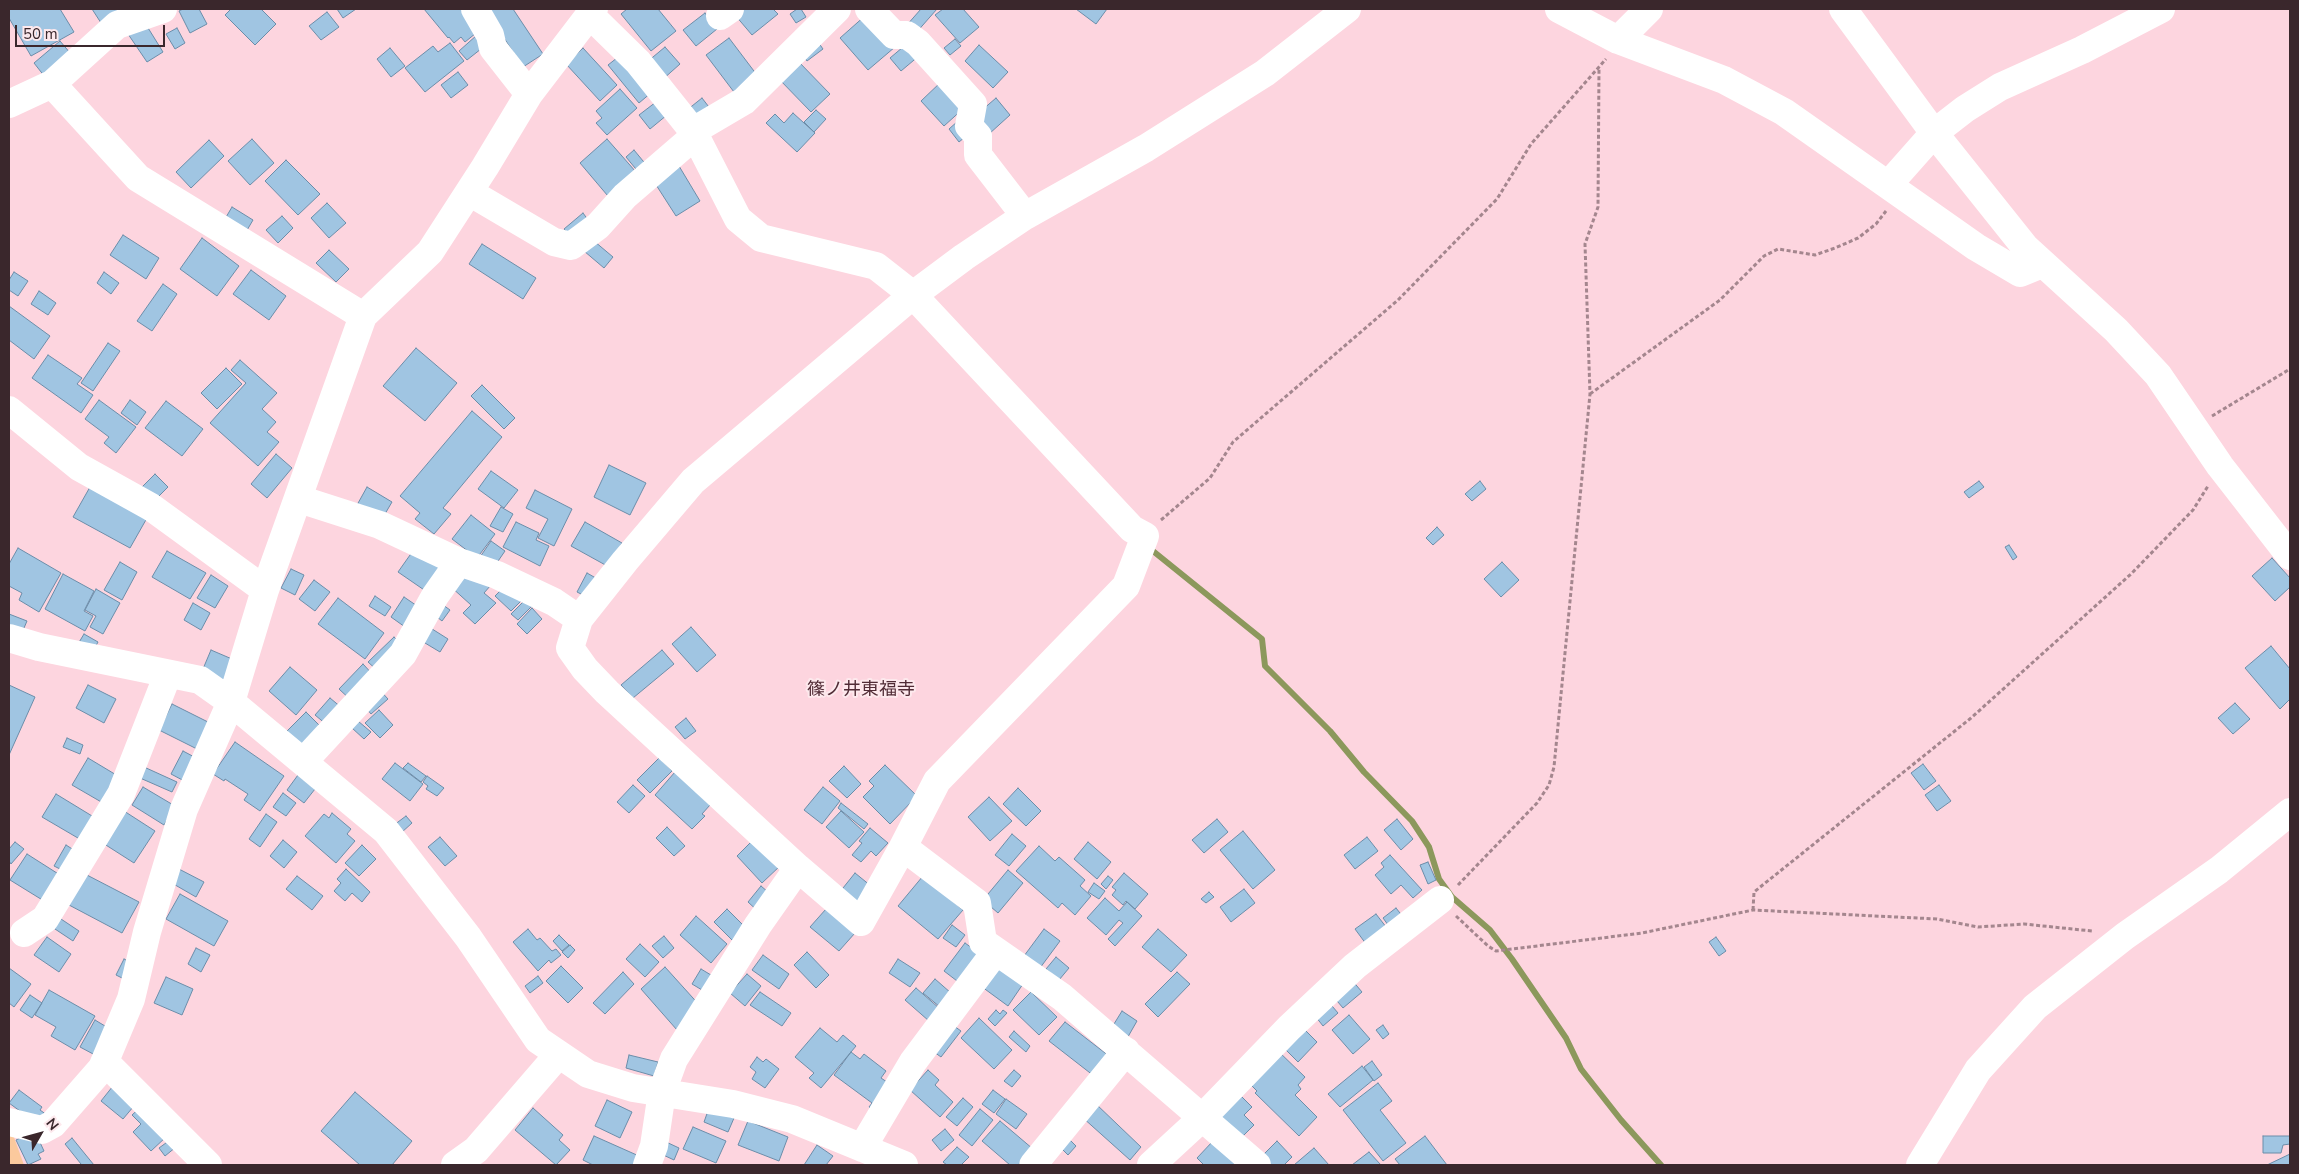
<!DOCTYPE html>
<html>
<head>
<meta charset="utf-8">
<style>
	body { margin:0 }
	#map { position:relative; width:2299px; height:1174px; overflow:hidden; background:#fdd5df; font-family:"Nunito Sans",sans-serif }
	canvas { display:block }
	.frame { position:absolute; inset:0; border:10px solid #3a272c; pointer-events:none }
	.north { position:absolute; left:15px; top:1109px; width:50px; height:50px; -webkit-text-stroke:4px #fde9ed; paint-order:stroke; rotate:52deg; font-size:14px; font-weight:700; line-height:20px; text-align:center; color:#3a272c }
	.north::after { content:''; display:block; margin:auto; width:18px; height:22px; background:#3a272c; clip-path:polygon(50% 0,100% 100%,50% 72%,0 100%) }
	.scale { position:absolute; left:15px; top:25px; width:150px; height:22px; box-sizing:border-box; border:2px solid #3a272c; border-top:0; padding-left:6px; font-size:15px; line-height:18px; white-space:nowrap; color:#3a272c; -webkit-text-stroke:4px #fde9ed; paint-order:stroke }
</style>
</head>
<body>
<div id="map">
<canvas width="2299" height="1174"></canvas>
<div class="frame"></div>
<div class="north">N</div>
<div class="scale">50 m</div>
</div>
<script>
const c = document.querySelector('canvas').getContext('2d');
c.lineJoin = 'round';
function fill(path, color) {
  c.fillStyle = color;
  c.fill(path, 'evenodd');
}
function shape(rows) {
  const path = new Path2D();
  for (const r of rows) {
    path.moveTo(r[0], r[1]);
    for (let i = 2; i < r.length; i += 2) path.lineTo(r[i], r[i + 1]);
  }
  return path;
}
function strokePath(path, color, width, dash) {
  c.strokeStyle = color;
  c.lineWidth = width;
  c.lineCap = dash ? 'butt' : 'round';
  c.setLineDash(dash || []);
  c.stroke(path);
}
function label(font, color, halo, rows, align = 'center') {
  c.font = font + ' "Nunito Sans","Noto Sans JP",sans-serif';
  c.lineWidth = 4;
  c.setLineDash([]);
  c.textBaseline = 'middle';
  c.strokeStyle = halo;
  c.fillStyle = color;
  for (const [text, x, y, turn = 0] of rows) {
    c.save();
    c.translate(x, y);
    c.rotate((+turn || 0) * Math.PI / 180);
    c.textAlign = isNaN(turn) ? turn : align;
    if (halo) c.strokeText(text, 0, 0);
    c.fillText(text, 0, 0);
    c.restore();
  }
}
const green = shape([
	[9,1128,11,1129,24,1165,9,1165]
]);
const stream = shape([
	[1148,547,1262,639,1265,666,1330,731,1364,772,1412,821,1429,847,1439,879,1452,897,1490,930,1512,959,1566,1038,1581,1069,1621,1120,1661,1165]
]);
const building = shape([
	[9,9,60,9,74,32,31,56,9,18,9,9],
	[92,9,128,9,103,26,92,9],
	[183,9,199,9,207,24,190,33,179,11,183,9],
	[231,9,261,9,276,24,255,45,225,15,231,9],
	[337,9,356,9,343,18,337,9],
	[424,9,465,9,481,29,465,42,461,37,454,43,449,37,448,38,424,9],
	[485,9,513,9,543,54,523,67,485,9],
	[627,9,658,9,676,31,651,51,621,14,627,9],
	[743,9,773,9,778,14,752,35,735,15,743,9],
	[797,9,801,9,806,17,796,23,790,14,797,9],
	[921,9,937,9,915,34,906,26,921,9],
	[943,9,963,9,979,27,960,43,935,15,943,9],
	[1076,9,1107,9,1096,24,1076,9],
	[327,12,339,27,321,40,309,26,327,12],
	[705,13,717,29,696,46,683,30,705,13],
	[866,15,895,47,868,70,840,38,866,15],
	[145,23,163,52,147,62,128,34,145,23],
	[177,28,185,43,175,49,166,34,177,28],
	[477,35,486,45,467,60,459,51,477,35],
	[729,38,760,79,737,96,706,55,729,38],
	[816,39,823,49,807,61,800,51,816,39],
	[955,39,961,46,950,55,944,48,955,39],
	[60,41,71,54,45,77,34,63,60,41],
	[909,42,920,55,901,71,890,58,909,42],
	[450,43,464,61,425,92,405,68,433,46,438,52,450,43],
	[979,45,1008,72,993,88,965,61,979,45],
	[665,47,680,64,662,80,647,62,665,47],
	[390,48,405,66,391,77,377,59,390,48],
	[583,48,617,85,600,101,566,64,583,48],
	[622,54,652,92,639,103,608,65,622,54],
	[797,60,830,94,811,112,778,78,797,60],
	[458,72,468,85,451,98,441,85,458,72],
	[942,81,965,107,944,126,921,101,942,81],
	[620,89,637,108,607,135,596,123,602,118,596,111,620,89],
	[702,98,712,111,697,122,687,110,702,98],
	[996,98,1010,115,989,134,974,117,996,98],
	[656,102,667,115,650,129,639,115,656,102],
	[816,110,826,119,814,132,804,122,816,110],
	[793,113,815,133,797,152,766,123,775,114,784,123,793,113],
	[958,121,970,133,959,142,949,129,958,121],
	[252,139,274,163,250,185,228,161,252,139],
	[607,139,636,172,613,202,580,163,607,139],
	[209,140,224,156,191,188,176,172,209,140],
	[634,150,648,167,640,174,626,157,634,150],
	[286,160,320,194,298,215,265,181,286,160],
	[676,161,700,201,676,216,651,177,676,161],
	[327,203,346,223,329,238,311,218,327,203],
	[232,207,253,220,243,237,222,224,232,207],
	[583,213,591,224,573,239,564,229,583,213],
	[282,216,293,228,278,243,266,230,282,216],
	[123,235,159,258,146,279,110,255,123,235],
	[202,238,239,266,217,296,180,269,202,238],
	[594,241,613,257,604,268,584,251,594,241],
	[482,244,536,278,523,299,469,264,482,244],
	[329,250,349,269,336,282,316,263,329,250],
	[251,270,286,296,269,320,233,294,251,270],
	[14,272,28,281,18,296,9,290,9,280,14,272],
	[104,272,119,283,111,294,97,283,104,272],
	[163,284,177,294,152,331,137,321,163,284],
	[39,291,56,303,48,315,31,304,39,291],
	[9,306,50,336,34,359,9,340,9,306],
	[108,343,120,351,93,391,81,383,108,343],
	[416,348,457,383,425,421,383,386,416,348],
	[48,355,82,378,77,384,93,395,81,413,32,378,48,355],
	[240,360,277,393,262,409,276,422,267,432,279,442,258,466,210,423,246,383,231,370,240,360],
	[226,368,242,384,217,409,201,393,226,368],
	[482,385,515,418,504,429,471,396,482,385],
	[99,400,136,427,116,453,104,443,109,437,85,419,99,400],
	[130,400,146,412,137,425,121,413,130,400],
	[166,401,203,429,182,456,145,428,166,401],
	[472,411,502,437,443,508,451,514,434,534,415,519,420,513,400,496,472,411],
	[276,454,292,468,267,498,251,484,276,454],
	[609,465,646,483,630,515,594,497,609,465],
	[491,471,518,490,504,508,478,489,491,471],
	[155,474,168,487,153,502,140,489,155,474],
	[1480,481,1486,489,1472,501,1465,494,1480,481],
	[1979,481,1984,487,1969,498,1964,492,1979,481],
	[90,487,147,518,130,548,73,517,90,487],
	[367,487,392,502,382,519,357,505,367,487],
	[535,490,572,509,554,546,538,538,548,519,526,508,535,490],
	[501,507,513,514,503,532,490,526,501,507],
	[471,515,495,534,477,558,452,539,471,515],
	[516,522,539,533,536,540,549,546,540,566,503,547,516,522],
	[585,522,622,543,609,567,571,546,585,522],
	[1437,527,1444,535,1433,545,1426,538,1437,527],
	[491,541,505,551,494,567,480,557,491,541],
	[2009,545,2017,557,2013,560,2005,547,2009,545],
	[18,548,61,573,39,612,19,600,22,593,9,586,9,564,18,548],
	[415,548,447,570,430,594,398,572,415,548],
	[167,551,206,573,190,599,152,577,167,551],
	[2272,558,2290,578,2290,587,2275,601,2252,576,2272,558],
	[120,562,137,572,122,600,104,590,120,562],
	[1502,562,1519,580,1501,597,1484,579,1502,562],
	[469,565,491,585,484,593,496,603,475,624,463,613,471,605,450,586,469,565],
	[291,569,304,575,295,595,281,588,291,569],
	[587,573,601,581,591,599,577,592,587,573],
	[63,574,94,591,84,611,93,616,85,631,45,609,63,574],
	[211,575,228,586,215,608,197,598,211,575],
	[314,580,330,592,315,611,299,599,314,580],
	[505,586,521,601,511,611,495,596,505,586],
	[96,589,120,603,103,634,90,627,96,616,85,610,96,589],
	[375,596,391,607,385,616,369,606,375,596],
	[404,597,426,612,412,632,391,617,404,597],
	[338,598,384,633,365,659,318,624,338,598],
	[526,599,533,605,518,620,511,614,526,599],
	[439,602,450,610,442,621,432,613,439,602],
	[193,603,210,613,201,630,184,620,193,603],
	[532,608,542,619,527,634,517,624,532,608],
	[9,614,27,621,21,635,9,630,9,614],
	[429,627,448,639,440,652,420,640,429,627],
	[691,627,716,655,697,672,672,644,691,627],
	[84,634,98,642,92,653,78,644,84,634],
	[394,637,404,647,379,672,368,662,394,637],
	[2271,646,2290,669,2290,699,2280,709,2245,668,2271,646],
	[211,650,239,662,228,687,200,676,211,650],
	[662,650,674,664,633,698,621,685,662,650],
	[363,664,376,678,353,702,339,689,363,664],
	[290,667,317,690,296,715,269,691,290,667],
	[9,685,35,697,9,755,9,685],
	[88,685,116,699,104,723,76,708,88,685],
	[377,687,388,699,371,714,361,702,377,687],
	[330,698,342,708,327,725,315,715,330,698],
	[2235,703,2250,719,2233,734,2218,718,2235,703],
	[172,704,214,725,201,751,159,730,172,704],
	[379,710,393,725,380,738,365,723,379,710],
	[306,712,326,732,307,751,287,731,306,712],
	[686,718,696,731,685,739,675,727,686,718],
	[358,721,371,732,364,739,352,728,358,721],
	[67,738,83,745,80,754,63,747,67,738],
	[235,742,284,776,260,811,244,800,248,794,225,779,224,781,213,774,235,742],
	[183,751,200,760,188,783,171,774,183,751],
	[88,758,118,776,103,803,72,785,88,758],
	[659,758,672,771,650,793,637,780,659,758],
	[395,763,423,784,410,801,382,779,395,763],
	[408,763,426,776,421,782,403,768,408,763],
	[1923,764,1936,781,1924,790,1911,773,1923,764],
	[885,765,917,796,890,824,863,797,874,786,869,781,885,765],
	[844,766,861,784,847,798,829,781,844,766],
	[144,767,177,782,172,792,140,778,144,767],
	[675,772,710,805,702,814,705,816,692,829,655,795,675,772],
	[298,775,315,789,304,803,287,790,298,775],
	[427,776,444,788,437,796,426,789,428,786,423,782,427,776],
	[633,785,645,796,629,813,617,802,633,785],
	[1939,785,1951,801,1937,811,1925,795,1939,785],
	[143,787,175,806,164,825,132,805,143,787],
	[823,787,840,801,822,824,804,810,823,787],
	[1018,788,1041,811,1026,826,1003,804,1018,788],
	[283,793,296,803,286,816,273,807,283,793],
	[56,794,97,819,83,841,42,817,56,794],
	[989,797,1012,821,990,841,968,817,989,797],
	[841,803,868,824,864,829,838,808,841,803],
	[124,811,155,831,134,863,98,840,124,811],
	[841,811,864,832,849,848,826,827,841,811],
	[332,813,351,829,347,834,355,841,336,863,305,836,324,814,329,818,332,813],
	[266,814,277,822,260,847,249,839,266,814],
	[406,816,412,823,401,833,394,825,406,816],
	[1217,819,1228,832,1204,853,1192,840,1217,819],
	[1397,819,1413,839,1401,850,1384,830,1397,819],
	[667,827,685,846,674,856,656,838,667,827],
	[870,828,888,843,876,856,871,851,861,862,852,855,862,843,859,841,870,828],
	[1243,831,1275,870,1253,889,1220,850,1243,831],
	[1012,834,1026,846,1009,866,995,855,1012,834],
	[440,837,457,856,445,866,428,847,440,837],
	[1367,837,1378,851,1355,869,1344,855,1367,837],
	[755,838,781,865,762,883,737,856,755,838],
	[283,840,297,852,284,868,270,856,283,840],
	[15,842,24,849,11,864,9,861,9,849,15,842],
	[1088,842,1111,862,1097,879,1074,859,1088,842],
	[66,845,77,852,66,872,54,866,66,845],
	[362,845,376,859,359,876,345,863,362,845],
	[1039,846,1055,861,1059,857,1085,880,1080,886,1091,896,1075,915,1062,903,1058,908,1016,871,1039,846],
	[27,854,60,875,44,901,10,880,27,854],
	[1390,855,1422,890,1413,898,1401,885,1391,894,1375,875,1384,867,1381,863,1390,855],
	[1428,862,1436,880,1428,884,1420,865,1428,862],
	[177,868,204,882,196,897,170,882,177,868],
	[346,869,370,892,362,902,352,893,345,901,334,891,341,883,337,879,346,869],
	[1008,870,1023,883,998,913,983,900,1008,870],
	[855,873,871,886,855,905,839,893,855,873],
	[1124,873,1148,894,1135,909,1126,901,1123,905,1112,895,1116,890,1112,887,1124,873],
	[85,874,139,902,122,933,69,905,85,874],
	[297,876,323,896,312,910,286,889,297,876],
	[923,876,963,910,938,939,898,906,923,876],
	[1108,876,1113,880,1106,889,1101,884,1108,876],
	[1094,883,1105,891,1099,899,1088,892,1094,883],
	[761,886,775,898,761,914,748,902,761,886],
	[1244,889,1255,903,1231,922,1220,907,1244,889],
	[1209,892,1214,897,1206,903,1201,899,1209,892],
	[180,894,228,921,214,946,166,919,180,894],
	[1105,898,1119,911,1127,902,1142,916,1115,946,1108,939,1123,923,1119,920,1106,935,1087,918,1105,898],
	[1396,908,1404,918,1391,929,1383,918,1396,908],
	[727,909,748,930,735,943,714,922,727,909],
	[826,909,855,933,839,951,810,927,826,909],
	[1376,914,1390,932,1369,948,1355,929,1376,914],
	[696,916,727,944,711,963,680,935,696,916],
	[58,917,79,931,73,941,52,927,58,917],
	[952,925,965,935,956,947,943,938,952,925],
	[528,929,537,940,540,938,552,951,556,949,561,955,551,963,549,960,538,971,513,942,528,929],
	[1044,929,1060,941,1040,968,1024,956,1044,929],
	[1158,929,1187,955,1171,972,1142,947,1158,929],
	[559,935,569,945,562,951,553,941,559,935],
	[664,936,674,948,663,958,652,946,664,936],
	[47,937,71,954,59,972,34,955,47,937],
	[1716,937,1726,951,1719,956,1709,942,1716,937],
	[965,943,983,956,961,984,944,971,965,943],
	[640,944,659,962,645,977,626,959,640,944],
	[570,945,575,950,568,958,562,952,570,945],
	[196,948,210,955,201,972,188,964,196,948],
	[807,952,829,975,816,988,794,965,807,952],
	[763,955,789,974,779,989,752,970,763,955],
	[1056,957,1069,968,1059,980,1046,969,1056,957],
	[124,959,134,964,126,980,116,975,124,959],
	[898,959,920,973,910,987,889,973,898,959],
	[993,963,1023,984,1008,1006,978,984,993,963],
	[561,966,583,988,568,1003,546,981,561,966],
	[665,967,702,1008,677,1030,641,989,665,967],
	[9,968,31,984,14,1007,9,1003,9,968],
	[701,969,716,978,707,993,692,984,701,969],
	[623,972,634,984,605,1014,593,1003,623,972],
	[1177,972,1190,984,1158,1017,1145,1004,1177,972],
	[747,974,761,986,745,1006,730,993,747,974],
	[538,976,543,983,530,993,525,986,538,976],
	[166,977,193,989,182,1015,154,1003,166,977],
	[935,979,951,993,940,1007,923,993,935,979],
	[1351,979,1362,992,1343,1008,1332,995,1351,979],
	[916,988,939,1008,929,1021,905,1000,916,988],
	[49,990,95,1016,75,1050,51,1036,56,1027,35,1015,49,990],
	[760,992,791,1013,782,1026,750,1005,760,992],
	[1031,992,1057,1017,1039,1035,1013,1010,1031,992],
	[30,995,42,1003,32,1018,20,1010,30,995],
	[1327,1000,1338,1013,1323,1026,1312,1012,1327,1000],
	[996,1010,1000,1014,1003,1010,1007,1013,995,1026,988,1019,996,1010],
	[1122,1011,1137,1021,1125,1042,1109,1032,1122,1011],
	[1349,1015,1370,1039,1353,1054,1332,1030,1349,1015],
	[979,1018,1012,1050,994,1069,961,1038,979,1018],
	[95,1020,110,1029,95,1055,80,1047,95,1020],
	[947,1021,961,1031,941,1057,927,1047,947,1021],
	[1065,1022,1109,1056,1094,1076,1049,1041,1065,1022],
	[1300,1025,1317,1042,1298,1062,1281,1045,1300,1025],
	[1383,1025,1389,1034,1383,1039,1376,1030,1383,1025],
	[820,1028,837,1042,843,1035,856,1046,821,1088,809,1078,814,1073,795,1057,820,1028],
	[1014,1031,1030,1046,1026,1052,1009,1037,1014,1031],
	[1276,1049,1305,1077,1298,1085,1301,1089,1295,1095,1317,1117,1299,1136,1255,1093,1257,1091,1246,1080,1276,1049],
	[851,1052,860,1059,864,1054,886,1071,881,1078,887,1082,877,1113,869,1107,872,1103,834,1075,851,1052],
	[629,1055,658,1062,654,1076,626,1068,629,1055],
	[757,1057,763,1062,766,1059,779,1069,765,1088,752,1079,756,1072,750,1067,757,1057],
	[1372,1061,1382,1075,1374,1081,1364,1067,1372,1061],
	[1362,1066,1373,1080,1340,1107,1328,1094,1362,1066],
	[928,1070,939,1080,935,1085,953,1102,940,1117,910,1090,928,1070],
	[1014,1070,1021,1076,1012,1087,1004,1081,1014,1070],
	[117,1081,139,1100,123,1119,101,1101,117,1081],
	[1378,1083,1392,1101,1380,1110,1406,1143,1383,1161,1343,1110,1378,1083],
	[19,1090,42,1107,40,1110,47,1115,39,1125,9,1103,19,1090],
	[993,1090,1005,1099,994,1113,982,1104,993,1090],
	[355,1092,412,1141,392,1165,360,1165,321,1131,355,1092],
	[1239,1094,1252,1107,1244,1115,1254,1125,1236,1143,1213,1119,1239,1094],
	[963,1098,973,1107,957,1126,946,1117,963,1098],
	[1006,1099,1027,1114,1016,1129,996,1114,1006,1099],
	[607,1100,632,1112,620,1138,595,1126,607,1100],
	[1095,1103,1141,1147,1130,1160,1082,1117,1095,1103],
	[144,1104,166,1137,151,1151,133,1132,141,1124,132,1115,144,1104],
	[533,1108,563,1135,559,1140,570,1150,556,1165,515,1130,533,1108],
	[709,1108,734,1118,728,1132,704,1122,709,1108],
	[980,1109,993,1120,972,1146,959,1135,980,1109],
	[748,1121,788,1137,779,1161,738,1145,748,1121],
	[1000,1121,1033,1149,1018,1165,1010,1165,982,1141,1000,1121],
	[693,1127,726,1141,716,1163,683,1149,693,1127],
	[945,1129,954,1140,941,1151,932,1140,945,1129],
	[29,1134,37,1136,44,1151,38,1154,41,1159,28,1165,16,1140,29,1134],
	[1065,1135,1076,1146,1068,1155,1057,1144,1065,1135],
	[594,1136,639,1156,635,1165,593,1165,583,1160,594,1136],
	[1425,1136,1447,1165,1400,1165,1395,1159,1425,1136],
	[2263,1136,2290,1136,2290,1144,2283,1145,2281,1153,2263,1153,2263,1136],
	[72,1138,94,1165,79,1165,81,1164,65,1144,72,1138],
	[170,1140,176,1147,165,1156,159,1148,170,1140],
	[664,1141,679,1148,674,1160,659,1153,664,1141],
	[1213,1141,1237,1165,1204,1165,1197,1158,1213,1141],
	[1277,1141,1292,1157,1284,1165,1261,1165,1257,1161,1277,1141],
	[817,1145,833,1156,826,1165,804,1165,817,1145],
	[957,1147,969,1157,961,1165,947,1165,943,1162,957,1147],
	[1314,1148,1329,1165,1294,1165,1314,1148],
	[1369,1152,1381,1165,1352,1165,1369,1152],
	[2290,1154,2290,1165,2267,1165,2290,1154]
]);
const path = shape([
	[1590,394,1720,300,1764,256,1778,249,1815,255,1835,248,1858,238,1876,224,1886,211],
	[2212,416,2290,369],
	[1161,520,1210,478,1233,442,1398,300,1497,199,1531,144,1606,59],
	[1458,885,1537,803,1549,785,1554,767,1590,394,1585,244,1598,207,1599,68],
	[1753,910,1754,892,1971,718,2131,574,2193,510,2208,486],
	[1456,916,1488,946,1496,951,1642,933,1753,910,1937,919,1978,927,2024,924,2092,931]
]);
const minor = shape([
	[475,9,490,35,493,48,529,94],
	[869,9,894,35,907,35,918,43,973,104,969,126,978,136,978,155,1025,216],
	[1559,9,1618,40,1724,80,1784,112,1976,247,2020,273,2042,264],
	[1843,9,1934,133,2025,247,2116,330,2158,375,2220,466,2290,556],
	[590,15,638,62,693,131,738,219,761,238,876,266,913,295,1132,529,1145,536,1126,586,937,781,903,847],
	[720,16,730,9],
	[1618,40,1649,9],
	[52,84,138,178,363,316],
	[9,104,52,84,117,25,163,9],
	[1888,185,1934,133,1965,109,2000,87,2082,50,2161,9],
	[469,192,554,242,571,246,598,226,625,196,690,140,693,131,744,101,837,9],
	[9,410,79,467,151,507,265,590],
	[299,499,380,525,459,562,497,575,554,602,579,619],
	[9,638,39,647,200,680,231,702,386,831,468,937,538,1040,588,1074,633,1088,733,1104,792,1119,904,1165],
	[304,761,403,654,435,596,459,562],
	[798,868,861,922,903,847,977,903,983,942,1062,997,1257,1165],
	[24,933,45,919,121,794,168,674],
	[105,1062,208,1165],
	[9,1122,42,1130,53,1124,102,1068,131,999,147,932,184,809,231,702,265,590,363,316,430,252,485,167,529,94,594,9],
	[862,1148,913,1062,996,951],
	[455,1165,476,1150,558,1055],
	[647,1165,654,1146,662,1092,674,1059,758,925,798,868,607,692,585,669,570,648,579,619,625,561,693,481,913,295,964,257,1025,216,1146,148,1265,73,1347,9],
	[1033,1165,1126,1051],
	[1151,1165,1202,1118,1289,1028,1355,966,1440,900],
	[1920,1165,1978,1070,2035,1007,2125,936,2219,870,2290,812]
]);
const quarterNames = [
	["篠ノ井東福寺",861,691]
];
fill(green, '#fbc99d');
strokePath(stream, '#8c985c', 6);
fill(building, '#a0c5e2');
strokePath(building, '#6b8da9', 1);
strokePath(path, '#a4868e', 3, [4, 2.5]);
strokePath(minor, '#fff', 28);
label('18px', '#512c36', '#fde9ed', quarterNames);
</script>
</body>
</html>
